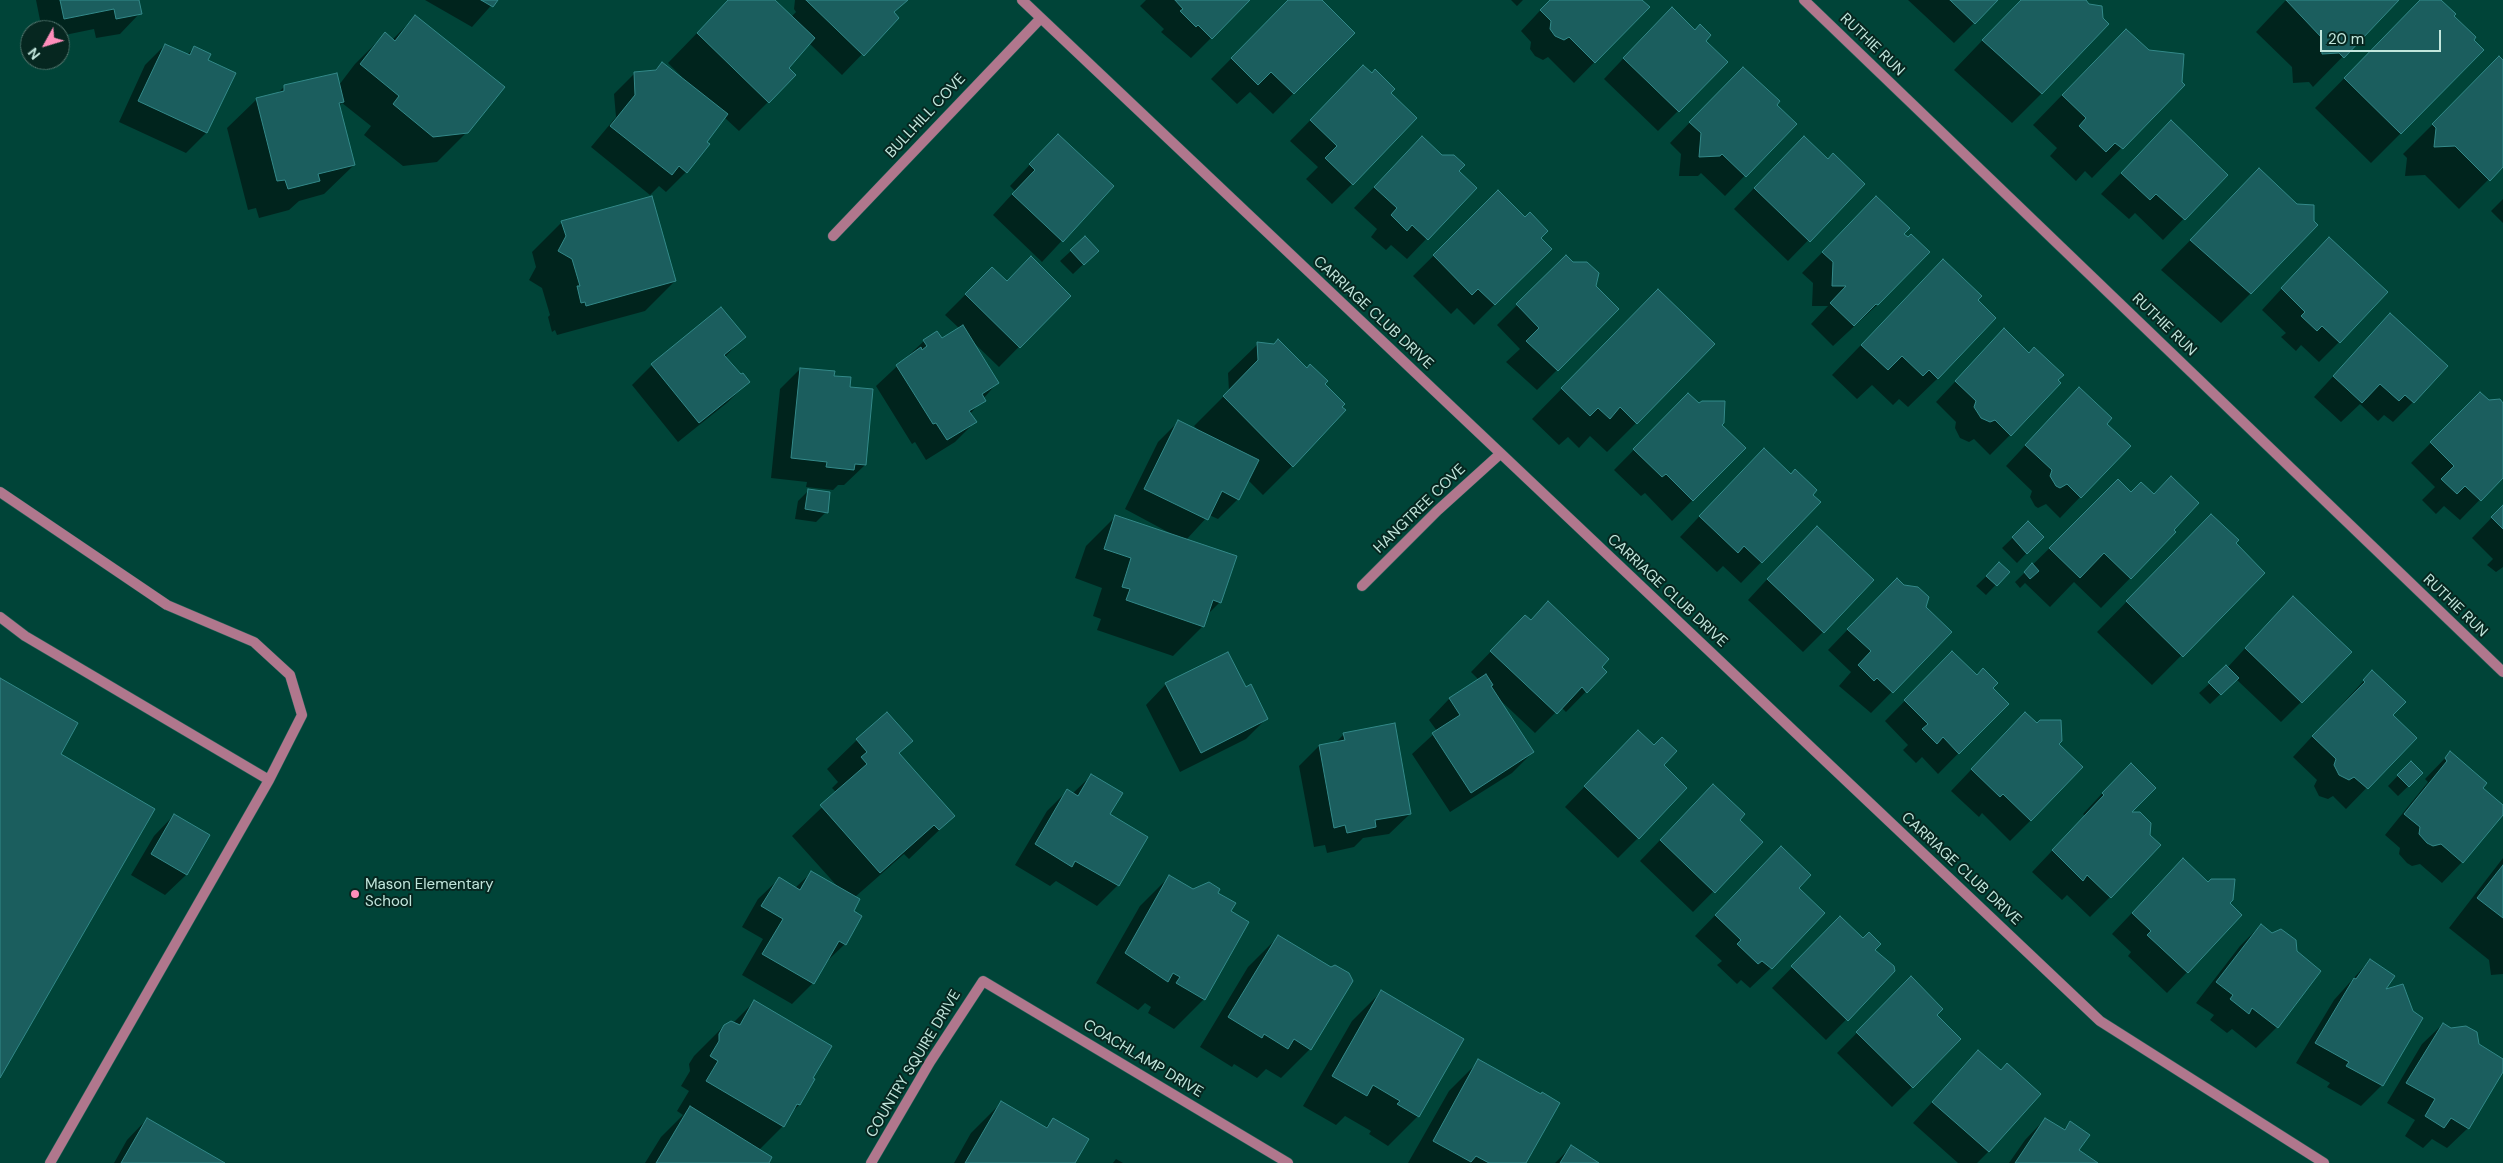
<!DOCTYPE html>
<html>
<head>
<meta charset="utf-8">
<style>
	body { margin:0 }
	#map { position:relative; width:2503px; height:1163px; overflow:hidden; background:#004438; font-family:"DM Sans",sans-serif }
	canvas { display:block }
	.north { position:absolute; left:20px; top:20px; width:50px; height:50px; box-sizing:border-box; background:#062720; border:1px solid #51736b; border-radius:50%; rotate:231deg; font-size:14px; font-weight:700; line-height:20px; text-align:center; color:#c2e6dc }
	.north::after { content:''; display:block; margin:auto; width:18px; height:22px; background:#fe8ebb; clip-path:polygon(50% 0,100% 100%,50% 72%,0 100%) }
	.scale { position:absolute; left:2320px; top:30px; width:121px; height:22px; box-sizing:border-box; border:2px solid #c2e6dc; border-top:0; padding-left:6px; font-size:15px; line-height:18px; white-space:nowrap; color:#c2e6dc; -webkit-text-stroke:4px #062720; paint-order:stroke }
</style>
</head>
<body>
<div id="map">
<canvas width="2503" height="1163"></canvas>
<div class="north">N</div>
<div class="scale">20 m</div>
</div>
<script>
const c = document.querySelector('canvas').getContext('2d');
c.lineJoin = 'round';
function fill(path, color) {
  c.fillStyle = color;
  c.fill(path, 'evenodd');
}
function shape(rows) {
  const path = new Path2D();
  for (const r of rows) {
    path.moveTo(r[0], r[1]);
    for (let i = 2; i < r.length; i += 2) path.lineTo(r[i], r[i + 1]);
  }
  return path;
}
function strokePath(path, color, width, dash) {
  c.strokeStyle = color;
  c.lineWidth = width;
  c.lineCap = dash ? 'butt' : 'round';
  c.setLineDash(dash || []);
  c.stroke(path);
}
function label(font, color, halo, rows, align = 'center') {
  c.font = font + ' "DM Sans",sans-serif';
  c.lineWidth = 4;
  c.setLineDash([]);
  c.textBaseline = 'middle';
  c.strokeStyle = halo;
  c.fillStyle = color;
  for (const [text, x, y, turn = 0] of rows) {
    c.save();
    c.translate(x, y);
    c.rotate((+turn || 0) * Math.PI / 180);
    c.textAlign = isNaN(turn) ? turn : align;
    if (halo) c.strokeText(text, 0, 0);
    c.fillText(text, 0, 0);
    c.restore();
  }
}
const shadow = shape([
	[36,0,138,0,140,13,120,34,96,38,94,29,60,36,60,30,42,30],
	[425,0,496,0,472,27],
	[729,0,773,0,791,17,796,12,794,9,795,0,907,0,893,13,897,18,842,75,809,43,787,68,768,102,739,131,724,117,686,172,666,192,659,186,650,195,591,147,616,117,614,94,635,73,654,71,662,63,681,79,682,77,668,63],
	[1146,0,1249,0,1191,58,1161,32,1164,29,1140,6],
	[1289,0,1320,0,1353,33,1273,114,1250,92,1237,104,1211,79],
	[1511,0,1523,0,1517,6],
	[1550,0,1641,0,1648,7,1574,83,1548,57,1543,60,1535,56,1530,49,1531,42,1521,31],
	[1908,0,1997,0,1954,43],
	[2021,0,2084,0,2042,93,2012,123,1954,70],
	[2286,0,2398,0,2313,87,2309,82,2293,83,2292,67,2256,32],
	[2421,0,2439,0,2475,37,2401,133,2371,163,2315,108],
	[415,17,467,132,437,162,403,166,364,135,371,126,342,103,339,106,354,165,324,194,299,201,289,210,259,218,256,208,248,210,227,128,257,99,277,94,285,86,339,85,355,64,385,34,392,40],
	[1651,29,1678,111,1658,131,1604,79],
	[165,45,187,55,195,47,206,61,206,133,186,153,119,122,145,65],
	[2499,58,2503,62,2503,165,2459,209,2425,175,2405,176,2407,158,2403,154],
	[2096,60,2183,85,2092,178,2085,171,2076,181,2050,156,2057,148,2033,125],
	[1343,87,1390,93,1352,184,1332,204,1306,179,1318,167,1290,141],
	[1722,89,1775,105,1795,124,1725,196,1701,173,1698,176,1679,176,1681,154,1670,143],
	[2151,142,2226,175,2163,240,2135,213,2129,219,2101,194],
	[1038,156,1113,186,1042,262,993,215,1015,191,1010,186],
	[1402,158,1457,171,1475,188,1407,259,1391,245,1386,250,1371,237,1377,229,1354,208],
	[1783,158,1827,161,1863,184,1788,261,1734,209],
	[1498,192,1550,249,1474,325,1457,308,1451,314,1413,276],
	[2503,199,2503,223,2491,211],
	[2230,200,2250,294,2221,323,2161,270],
	[1856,218,1902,234,1877,305,1833,346,1811,324,1828,306,1812,306,1813,283,1802,273],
	[562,222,675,281,645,311,557,335,555,330,552,332,548,317,550,315,542,288,529,280,536,267,532,252],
	[1085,238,1097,251,1073,274,1060,261],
	[1566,256,1618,309,1537,390,1506,362,1520,349,1497,325],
	[2309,259,2339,342,2319,362,2301,345,2296,351,2281,337,2286,333,2262,310],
	[992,268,1007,282,1069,296,999,367,974,343,997,383,970,414,975,422,955,442,926,460,915,442,912,444,876,386,924,341,941,340,959,328,945,315],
	[1914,290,1938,378,1908,407,1899,399,1893,405,1872,385,1857,399,1832,375],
	[2390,315,2413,402,2393,422,2384,415,2378,421,2360,404,2341,422,2314,397],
	[1629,320,1636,423,1607,452,1590,436,1579,448,1568,437,1559,445,1532,419],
	[744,337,725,357,748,382,728,402,678,442,632,385,652,365],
	[1258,344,1292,466,1263,495,1248,480,1238,499,1218,519,1209,515,1186,540,1220,602,1207,615,1203,626,1173,656,1097,630,1101,619,1093,616,1102,588,1075,578,1086,546,1116,516,1181,539,1125,509,1158,442,1178,422,1200,432,1194,426,1229,391,1228,373],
	[1984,351,2010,435,1990,455,1974,439,1969,442,1960,438,1955,428,1956,422,1936,402],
	[800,369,833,377,849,388,865,465,844,485,838,485,833,490,806,487,807,482,771,478,780,389],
	[2480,393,2488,401,2503,405,2503,476,2460,520,2444,506,2436,514,2422,500,2435,487,2411,463],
	[1688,395,1744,448,1672,521,1645,493,1641,496,1614,470],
	[2059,409,2105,424,2129,446,2060,518,2046,504,2038,508,2035,506,2030,497,2032,491,2006,466],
	[1743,470,1811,495,1819,502,1741,583,1723,566,1717,572,1680,537],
	[2118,481,2175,532,2101,608,2074,582,2050,607,2025,583,2020,588,2015,582],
	[808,491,826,512,816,522,795,519,798,501],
	[2503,506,2503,567,2496,572,2487,565,2493,559,2472,538],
	[2028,523,2042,537,2017,563,2002,548],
	[2234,543,2263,573,2152,685,2097,632,2182,545],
	[1796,548,1823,632,1803,652,1748,600],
	[1999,564,2008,572,1986,595,1976,586],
	[1876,600,1925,607,1951,632,1871,713,1839,686,1851,672,1828,650],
	[2273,618,2301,702,2281,722,2236,679,2210,704,2199,693,2227,668],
	[1505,637,1600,667,1605,672,1566,712,1561,707,1535,733,1499,699,1533,752,1512,773,1450,812,1412,754,1437,731,1429,720,1449,699,1479,680,1471,672],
	[1952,653,2007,704,1938,774,1922,757,1916,763,1903,750,1908,745,1885,721],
	[2372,672,2392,715,2415,738,2346,809,2333,796,2328,799,2319,796,2314,786,2317,780,2293,757],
	[1166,684,1245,688,1267,718,1246,739,1180,772,1146,705],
	[1344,734,1410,814,1389,834,1363,838,1354,847,1327,853,1325,845,1314,847,1299,766,1319,746,1335,743],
	[2005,734,2057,744,2031,820,2010,841,1982,813,1979,817,1951,791],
	[857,740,898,754,954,816,909,859,904,854,855,897,845,944,824,964,812,984,792,1004,742,975,763,939,742,927,758,899,779,879,795,888,811,873,838,887,792,836,837,793,832,788,838,782,827,769],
	[1618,752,1662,765,1638,838,1618,858,1565,807],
	[2450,753,2481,788,2503,806,2503,813,2462,862,2442,883,2420,864,2412,866,2407,863,2399,854,2400,848,2385,835,2428,782,2425,779],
	[2411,762,2422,773,2398,796,2388,786],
	[1092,775,1109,815,1146,837,1118,885,1097,906,1056,881,1050,886,1015,865,1047,811,1067,791,1072,794],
	[2110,785,2129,813,2110,897,2090,917,2067,895,2062,900,2032,872,2085,816,2083,814],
	[1693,806,1738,820,1762,842,1693,912,1640,861],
	[174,815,209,836,186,875,165,895,131,875,154,836],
	[2503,858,2503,974,2491,975,2489,960,2449,928],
	[1761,868,1771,968,1750,988,1741,980,1737,984,1717,965,1722,961,1695,936],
	[1169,877,1193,890,1216,893,1230,911,1204,999,1174,1029,1148,1013,1151,1007,1145,1003,1138,1010,1096,983,1140,906],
	[2163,880,2187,972,2167,993,2128,956,2131,952,2112,934],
	[1840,918,1894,971,1826,1040,1772,988],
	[2261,925,2320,971,2277,1027,2256,1048,2232,1029,2227,1033,2210,1020,2214,1015,2196,1003,2240,946],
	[1278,937,1310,1049,1281,1078,1266,1069,1257,1078,1234,1064,1232,1067,1200,1047,1248,967],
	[2370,960,2383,991,2422,1018,2382,1085,2361,1106,2327,1087,2330,1083,2296,1063,2334,1000],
	[1911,978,1935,1015,1960,1039,1892,1107,1837,1053],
	[1381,992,1418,1116,1388,1146,1369,1134,1371,1131,1345,1116,1336,1125,1303,1106,1352,1021],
	[754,1002,811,1078,799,1105,791,1113,783,1126,759,1150,767,1163,645,1163,661,1137,683,1115,677,1111,689,1091,681,1086,690,1071,689,1064,694,1056,724,1026,733,1023],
	[2443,1024,2503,1061,2503,1070,2468,1128,2447,1148,2432,1139,2423,1148,2405,1136,2415,1120,2387,1103,2422,1044],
	[1978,1052,1988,1152,1977,1163,1958,1163,1913,1123],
	[1479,1061,1525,1163,1408,1163,1449,1091],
	[1001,1103,1045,1128,1053,1120,1073,1163,954,1163,971,1133],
	[147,1119,223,1163,114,1163,127,1140],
	[2045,1119,2063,1130,2071,1123,2078,1151,2096,1163,2009,1163,2025,1140],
	[1571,1147,1597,1163,1555,1163],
	[1116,1159,1123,1163,1113,1163]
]);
const building = shape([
	[60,0,139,0,142,14,116,19,114,9,64,19,60,0],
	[481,0,498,0,493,7,481,0],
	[728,0,775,0,815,38,789,68,796,75,769,103,697,33,728,0],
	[806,0,908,0,894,12,899,18,864,56,806,0],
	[1175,0,1250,0,1212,39,1198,25,1196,27,1180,11,1183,9,1175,0],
	[1288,0,1322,0,1355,33,1294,94,1271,72,1258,85,1231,58,1288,0],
	[1550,0,1642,0,1650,7,1595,63,1569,37,1564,40,1555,36,1550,29,1551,21,1540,10,1550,0],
	[1950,0,1998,0,1975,24,1950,0],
	[2021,0,2086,0,2089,4,2102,6,2103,18,2109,24,2042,94,1982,40,2021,0],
	[2286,0,2399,0,2344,58,2339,53,2322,54,2321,37,2286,0],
	[2420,0,2441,0,2456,14,2454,16,2476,37,2474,40,2484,50,2401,134,2344,78,2420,0],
	[1672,7,1695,30,1700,24,1711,35,1706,41,1728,62,1679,112,1623,58,1672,7],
	[415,15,505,87,468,133,433,137,393,104,399,96,360,64,385,32,395,41,415,15],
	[2126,29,2149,50,2184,54,2182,82,2185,85,2123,149,2115,143,2106,152,2079,126,2086,118,2062,95,2126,29],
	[165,44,190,55,194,46,211,54,208,60,236,73,207,133,138,101,165,44],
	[2499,56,2503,60,2503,167,2490,181,2455,146,2434,147,2436,128,2432,124,2499,56],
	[662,62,728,114,707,142,710,144,687,173,679,166,672,175,610,126,635,95,634,72,656,70,662,62],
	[1363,65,1372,73,1375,69,1395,89,1391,93,1417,118,1353,185,1325,158,1337,146,1310,120,1363,65],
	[1743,67,1780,101,1777,105,1797,124,1746,177,1722,154,1720,156,1699,157,1701,133,1689,122,1743,67],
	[337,73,344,102,339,103,355,165,318,174,320,181,288,189,285,180,277,181,256,98,284,91,284,85,337,73],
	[2171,120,2228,175,2185,220,2156,194,2150,200,2121,173,2171,120],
	[1058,134,1114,186,1063,242,1012,194,1035,170,1029,164,1058,134],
	[1422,136,1442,155,1454,155,1465,165,1459,171,1477,188,1428,240,1412,225,1407,231,1391,215,1397,208,1374,187,1422,136],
	[1804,136,1828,159,1833,153,1865,184,1810,242,1754,188,1804,136],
	[2259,168,2297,204,2314,205,2314,221,2318,225,2251,294,2190,240,2259,168],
	[1498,190,1525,217,1530,212,1548,231,1541,238,1552,249,1495,305,1478,289,1472,295,1433,255,1498,190],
	[652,196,676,281,586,306,585,302,581,303,577,286,580,286,572,259,558,251,566,236,561,221,652,196],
	[1876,196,1910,228,1904,234,1908,237,1911,234,1930,252,1878,305,1876,304,1854,326,1830,303,1846,286,1832,286,1833,262,1822,252,1876,196],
	[1085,236,1099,251,1084,265,1070,250,1085,236],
	[2329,237,2388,292,2340,343,2322,326,2317,331,2301,316,2305,312,2281,288,2329,237],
	[1566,255,1573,262,1587,262,1599,273,1596,286,1619,309,1558,371,1526,341,1539,328,1516,304,1566,255],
	[1031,256,1071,296,1020,348,965,294,992,267,1007,281,1031,256],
	[1943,259,1982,296,1978,300,1996,318,1938,379,1929,370,1923,376,1902,356,1888,370,1861,345,1943,259],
	[1658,289,1715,344,1637,424,1620,407,1610,419,1598,408,1590,416,1561,388,1658,289],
	[721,307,746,337,724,355,741,374,743,373,750,382,699,423,651,364,721,307],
	[2390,313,2448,366,2414,403,2405,395,2399,401,2380,384,2362,403,2333,376,2390,313],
	[963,325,999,383,982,394,986,401,969,411,977,422,947,440,936,423,933,424,896,365,921,347,922,350,927,346,923,340,937,331,942,338,963,325],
	[2004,328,2029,353,2034,347,2064,375,2058,380,2061,383,2011,436,1995,420,1990,422,1981,418,1974,407,1976,401,1955,381,2004,328],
	[1278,339,1307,368,1310,364,1328,381,1325,384,1345,404,1342,407,1346,410,1293,467,1223,396,1258,360,1257,342,1274,344,1278,339],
	[800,368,835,371,834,376,851,377,850,387,873,389,866,465,855,464,854,470,826,467,827,462,791,458,800,368],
	[2079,387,2112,418,2107,424,2131,446,2081,498,2067,484,2060,488,2056,486,2050,476,2052,470,2025,445,2079,387],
	[2480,392,2489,400,2500,399,2503,403,2503,478,2481,501,2465,486,2457,494,2441,479,2454,466,2430,442,2480,392],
	[1688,393,1699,403,1702,401,1725,401,1724,423,1722,425,1746,448,1693,501,1666,474,1662,477,1633,449,1688,393],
	[1178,420,1259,460,1239,500,1222,491,1208,520,1144,489,1178,420],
	[1764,448,1791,474,1795,469,1817,490,1813,495,1821,502,1762,563,1744,546,1738,553,1699,516,1764,448],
	[2171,476,2199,503,2174,530,2176,532,2131,579,2104,553,2080,578,2049,548,2118,479,2131,492,2141,482,2154,494,2171,476],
	[808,489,830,492,828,513,805,509,808,489],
	[2503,505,2503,529,2491,517,2503,505],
	[2211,514,2239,540,2236,543,2265,573,2183,657,2126,601,2211,514],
	[1115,515,1237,556,1221,603,1213,600,1204,627,1126,600,1130,589,1122,587,1131,558,1104,549,1115,515],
	[2028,521,2044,537,2027,554,2012,537,2028,521],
	[1817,526,1874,580,1824,633,1767,579,1817,526],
	[1999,562,2010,572,1997,586,1986,576,1999,562],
	[2032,563,2039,571,2030,579,2024,572,2032,563],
	[1897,578,1904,585,1918,587,1929,597,1926,607,1952,632,1893,693,1877,678,1874,681,1858,665,1871,651,1847,629,1897,578],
	[2293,596,2352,652,2302,703,2245,648,2293,596],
	[1548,601,1609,659,1602,667,1607,672,1587,693,1582,687,1557,714,1490,651,1525,615,1531,620,1548,601],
	[1952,651,1977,675,1983,668,1998,683,1993,688,2009,704,1959,754,1943,737,1937,744,1922,729,1928,724,1904,700,1952,651],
	[1228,652,1246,687,1251,684,1268,719,1201,753,1165,683,1228,652],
	[2226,665,2239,678,2221,695,2208,682,2226,665],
	[2372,670,2406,702,2393,715,2417,738,2368,789,2354,777,2349,780,2339,775,2334,765,2336,759,2312,736,2365,682,2363,680,2372,670],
	[1486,674,1493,685,1491,686,1534,752,1471,793,1432,733,1460,715,1449,698,1486,674],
	[0,678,78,723,61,754,155,809,0,1078,0,678],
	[887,712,913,741,899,753,955,816,939,830,934,825,880,873,820,805,867,764,861,757,867,752,856,739,887,712],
	[2025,712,2037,723,2040,720,2061,720,2062,741,2059,744,2083,767,2031,821,2003,794,2000,797,1971,769,2025,712],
	[1395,723,1411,814,1375,820,1376,827,1347,833,1345,825,1334,828,1319,745,1345,740,1343,733,1395,723],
	[1638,730,1654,745,1662,737,1677,751,1664,765,1687,788,1639,839,1584,786,1638,730],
	[2450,751,2487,783,2483,788,2503,805,2503,815,2463,863,2441,844,2433,846,2427,843,2419,834,2420,827,2404,814,2447,761,2445,758,2450,751],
	[2411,761,2423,773,2409,787,2397,775,2411,761],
	[2131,763,2156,788,2132,812,2140,812,2151,823,2150,835,2161,845,2111,898,2087,875,2083,881,2052,850,2104,795,2102,793,2131,763],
	[1091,774,1123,793,1110,814,1148,837,1119,886,1075,861,1072,867,1035,844,1067,789,1078,796,1091,774],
	[1713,784,1745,814,1740,820,1763,842,1715,893,1660,840,1713,784],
	[174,814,210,835,187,875,151,854,174,814],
	[1781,846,1811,875,1799,888,1825,913,1772,969,1762,961,1758,964,1737,944,1741,940,1715,915,1781,846],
	[2183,858,2208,882,2211,879,2235,879,2233,900,2230,903,2242,915,2188,973,2147,935,2151,931,2132,913,2183,858],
	[2503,865,2503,918,2477,898,2503,865],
	[811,871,860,899,854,911,862,916,846,945,839,941,814,984,762,954,783,919,761,906,779,877,800,890,811,871],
	[1169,875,1193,889,1209,882,1220,889,1218,893,1236,903,1231,911,1249,922,1205,1000,1176,983,1180,977,1173,973,1168,982,1125,953,1169,875],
	[1840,916,1863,938,1869,932,1881,944,1875,950,1894,966,1895,971,1848,1021,1791,966,1840,916],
	[2261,924,2272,933,2281,929,2296,940,2297,951,2321,971,2278,1028,2252,1008,2249,1014,2230,999,2233,995,2216,982,2261,924],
	[1278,935,1331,967,1335,965,1349,973,1353,981,1311,1050,1294,1039,1288,1049,1264,1034,1262,1038,1228,1017,1278,935],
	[2370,959,2395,976,2386,989,2403,984,2413,1011,2423,1018,2383,1086,2346,1066,2349,1062,2315,1043,2354,978,2356,979,2370,959],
	[1911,976,1943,1009,1937,1015,1961,1039,1913,1088,1856,1032,1911,976],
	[1381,990,1464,1039,1419,1117,1397,1104,1400,1101,1373,1085,1367,1096,1332,1076,1381,990],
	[754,1000,832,1046,813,1078,815,1079,800,1105,797,1104,784,1127,706,1081,718,1061,710,1056,719,1041,719,1034,724,1025,731,1021,740,1025,754,1000],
	[2443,1023,2451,1028,2466,1026,2477,1032,2479,1044,2503,1059,2503,1072,2469,1129,2451,1118,2444,1128,2425,1116,2435,1099,2406,1083,2443,1023],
	[1978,1050,2001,1070,2007,1063,2041,1094,1989,1152,1932,1102,1978,1050],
	[1478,1059,1541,1094,1542,1092,1560,1103,1526,1163,1489,1163,1476,1156,1471,1162,1433,1141,1478,1059],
	[1001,1101,1047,1128,1053,1118,1089,1139,1075,1163,965,1163,1001,1101],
	[690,1106,772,1157,769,1163,656,1163,690,1106],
	[147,1118,225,1163,121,1163,147,1118],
	[2045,1118,2065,1130,2070,1121,2090,1135,2079,1150,2098,1163,2015,1163,2045,1118],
	[1571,1145,1599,1163,1560,1163,1571,1145]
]);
const service = shape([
	[0,492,167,605,254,642,290,675,302,715,269,780,50,1163],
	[0,617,25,636,269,780]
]);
const minor = shape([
	[1022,0,2100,1021,2324,1163],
	[1804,0,2503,672],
	[833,236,1041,18],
	[1362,586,1437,511,1500,454],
	[871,1163,930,1062,983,981,1288,1163]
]);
const markers = [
	[355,894,5,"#fe8ebb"]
];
const streetNames = [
	["RUTHIE RUN",1872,45,44],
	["BULLHILL COVE",926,116,-47],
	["CARRIAGE CLUB DRIVE",1373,313,43],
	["RUTHIE RUN",2164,325,44],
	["HANGTREE COVE",1420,509,-44],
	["CARRIAGE CLUB DRIVE",1667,591,43],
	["RUTHIE RUN",2455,606,44],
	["CARRIAGE CLUB DRIVE",1961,869,43],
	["COACHLAMP DRIVE",1143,1059,31],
	["COUNTRY SQUIRE DRIVE",914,1064,-59]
];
const poiNames = [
	["Mason Elementary",365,885],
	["School",365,902]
];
fill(shadow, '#0007');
fill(building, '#1b5e5e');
strokePath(building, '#338989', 1);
strokePath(service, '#236156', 11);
strokePath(minor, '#236156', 11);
strokePath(service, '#b0778d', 10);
strokePath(minor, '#b0778d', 10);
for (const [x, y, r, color] of markers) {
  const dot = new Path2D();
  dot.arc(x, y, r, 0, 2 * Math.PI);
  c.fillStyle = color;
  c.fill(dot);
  strokePath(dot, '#062720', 2);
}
label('15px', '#c2e6dc', '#062720', streetNames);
label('15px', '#c2e6dc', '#062720', poiNames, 'left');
</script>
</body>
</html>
